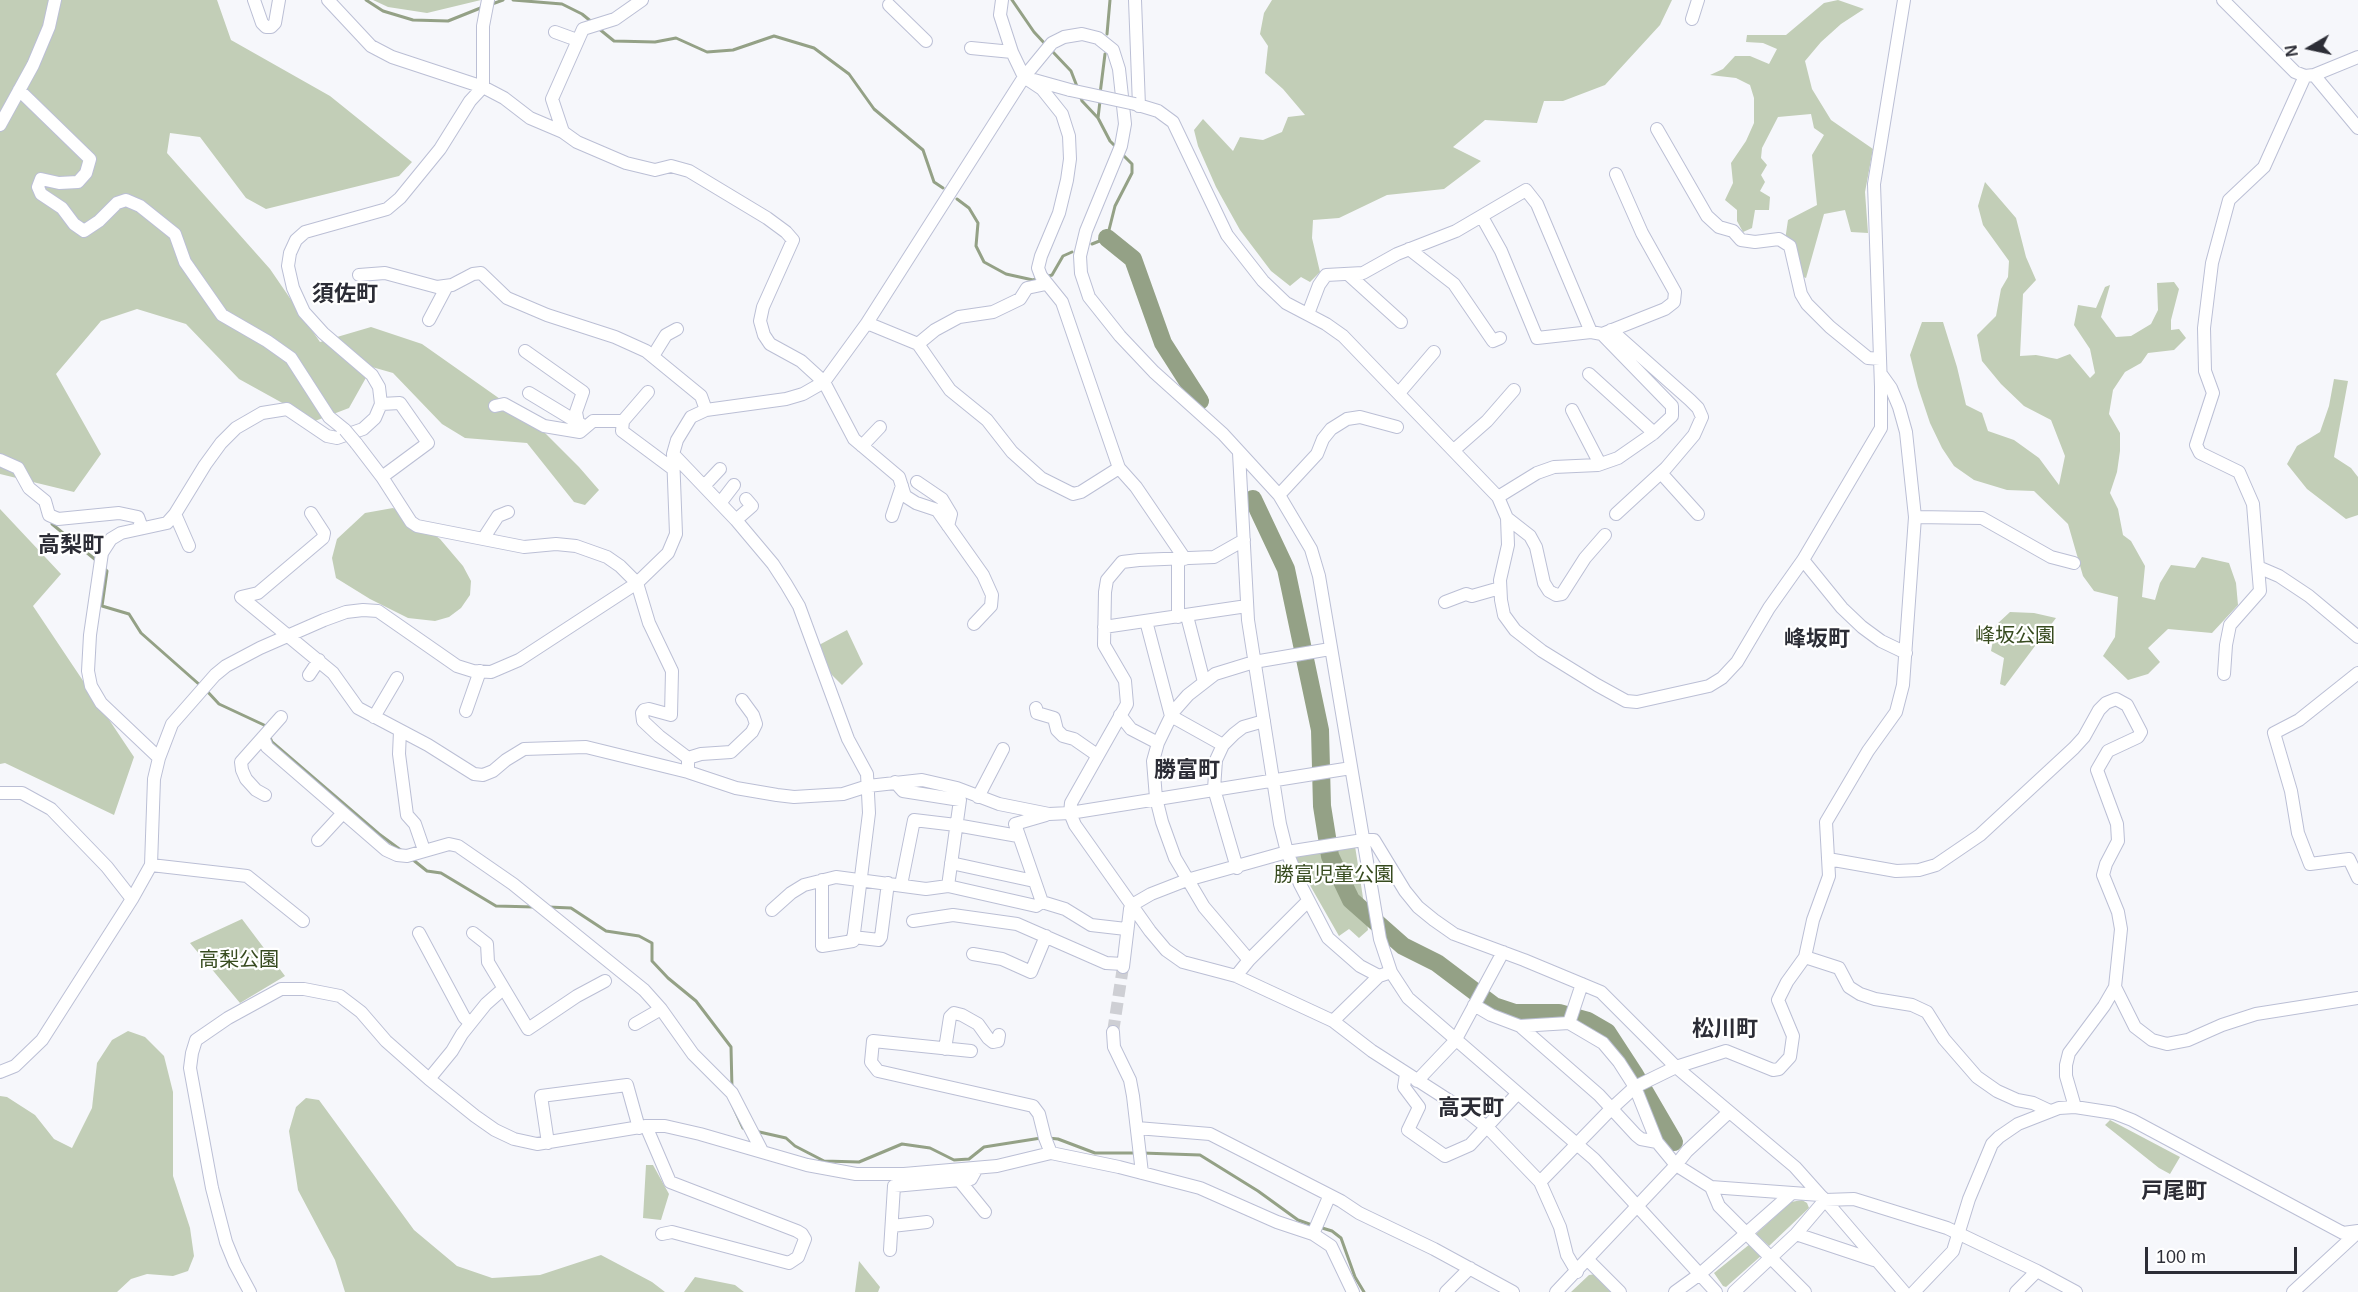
<!DOCTYPE html>
<html>
<head>
<meta charset="utf-8">
<style>
	body { margin:0 }
	#map { position:relative; width:2358px; height:1292px; overflow:hidden; background:#f6f7fb; font-family:Helvetica,sans-serif }
	canvas { display:block }
	.north { position:absolute; left:2280px; top:18px; width:60px; height:60px; -webkit-text-stroke:4px #fff; paint-order:stroke; rotate:261deg; font-size:16px; font-weight:700; line-height:24px; text-align:center; color:#2c2d36 }
	.north::after { content:''; display:block; margin:auto; width:21px; height:27px; background:#2c2d36; clip-path:polygon(50% 0,100% 100%,50% 72%,0 100%) }
	.scale { position:absolute; left:2145px; top:1247px; width:152px; height:27px; box-sizing:border-box; border:3px solid #2c2d36; border-top:0; padding-left:8px; font-size:18px; line-height:21px; white-space:nowrap; color:#2c2d36; -webkit-text-stroke:4px #fff; paint-order:stroke }
</style>
</head>
<body>
<div id="map">
<canvas width="2358" height="1292"></canvas>
<div class="north">N</div>
<div class="scale">100 m</div>
</div>
<script>
const c = document.querySelector('canvas').getContext('2d');
c.lineJoin = 'round';
function fill(path, color) {
  c.fillStyle = color;
  c.fill(path, 'evenodd');
}
function shape(rows) {
  const path = new Path2D();
  for (const r of rows) {
    path.moveTo(r[0], r[1]);
    for (let i = 2; i < r.length; i += 2) path.lineTo(r[i], r[i + 1]);
  }
  return path;
}
function strokePath(path, color, width, dash) {
  c.strokeStyle = color;
  c.lineWidth = width;
  c.lineCap = dash ? 'butt' : 'round';
  c.setLineDash(dash || []);
  c.stroke(path);
}
function label(font, color, halo, rows, align = 'center') {
  c.font = font + ' Helvetica,"Noto Sans JP",sans-serif';
  c.lineWidth = 4.5;
  c.setLineDash([]);
  c.textBaseline = 'middle';
  c.strokeStyle = halo;
  c.fillStyle = color;
  for (const [text, x, y, turn = 0] of rows) {
    c.save();
    c.translate(x, y);
    c.rotate((+turn || 0) * Math.PI / 180);
    c.textAlign = isNaN(turn) ? turn : align;
    if (halo) c.strokeText(text, 0, 0);
    c.fillText(text, 0, 0);
    c.restore();
  }
}
const green = shape([
	[0,0,217,0,231,40,330,96,412,162,399,176,266,209,246,198,200,137,170,133,167,153,270,269,320,342,371,327,422,344,537,425,579,467,599,490,585,505,574,502,527,443,465,438,442,424,393,373,372,367,349,408,315,421,239,379,186,324,137,309,101,321,56,374,101,454,74,492,0,474],
	[373,0,481,0,427,13,388,7],
	[1272,0,1672,0,1660,25,1605,85,1563,101,1544,101,1537,123,1485,120,1453,147,1481,161,1444,189,1387,195,1339,218,1313,220,1312,238,1320,272,1310,282,1301,277,1290,286,1271,271,1240,230,1216,187,1198,146,1194,130,1203,119,1233,151,1240,137,1263,140,1282,132,1288,117,1305,115,1283,89,1265,73,1268,46,1260,34,1264,13],
	[1838,0,1864,9,1841,24,1821,42,1805,61,1812,89,1831,120,1873,149,1865,192,1868,233,1851,232,1845,210,1824,214,1806,278,1801,276,1784,247,1788,220,1817,205,1812,155,1824,135,1814,128,1811,114,1778,117,1762,148,1761,158,1767,165,1761,175,1765,182,1760,191,1770,197,1769,210,1755,210,1752,228,1743,232,1737,221,1737,210,1725,200,1733,183,1731,163,1746,141,1754,123,1754,98,1750,85,1736,78,1710,75,1723,69,1735,56,1750,56,1769,64,1777,49,1763,43,1746,42,1747,35,1786,35,1824,3],
	[1985,182,2016,218,2026,257,2036,280,2023,294,2020,356,2036,355,2057,359,2070,354,2090,378,2095,373,2090,349,2074,325,2078,305,2096,308,2105,287,2110,285,2101,317,2116,337,2131,336,2151,324,2158,310,2157,283,2174,282,2179,289,2171,320,2171,330,2179,329,2186,338,2174,350,2148,353,2141,363,2125,372,2113,390,2109,414,2120,433,2120,451,2117,472,2110,493,2118,509,2123,535,2131,541,2145,566,2142,597,2155,600,2160,583,2171,565,2195,568,2202,557,2229,563,2236,583,2238,605,2212,633,2168,629,2148,648,2160,662,2148,674,2128,680,2103,656,2115,637,2118,597,2094,591,2083,576,2068,524,2034,491,2007,490,1974,480,1954,466,1942,448,1930,423,1918,387,1910,355,1922,322,1943,322,1957,367,1966,405,1982,413,1988,431,2014,440,2039,458,2059,485,2065,456,2051,420,2024,406,2001,384,1982,361,1977,335,1996,316,2001,289,2008,277,2009,261,1983,225,1978,206],
	[2334,379,2348,381,2334,457,2351,468,2358,477,2358,515,2346,519,2307,489,2287,464,2297,446,2320,432,2329,406],
	[393,508,411,517,440,539,463,566,471,581,470,595,461,608,449,617,435,621,408,618,370,599,336,578,332,558,337,539,365,513],
	[0,509,61,574,33,606,134,757,114,815,5,763,0,764],
	[2010,612,2034,613,2056,618,2005,686,2000,684,2004,658,1991,651,1996,625],
	[847,630,863,664,842,685,828,671,819,645],
	[1355,846,1368,930,1359,938,1349,929,1339,936,1295,859,1296,854],
	[242,919,285,976,240,1003,190,943],
	[128,1031,145,1037,164,1056,173,1092,173,1176,190,1228,194,1256,188,1271,173,1276,147,1274,131,1279,117,1292,0,1292,0,1096,7,1097,35,1115,54,1139,72,1148,92,1108,97,1063,112,1040],
	[306,1098,319,1100,414,1230,457,1266,492,1278,540,1275,601,1255,652,1282,665,1292,345,1292,335,1260,298,1190,289,1131,296,1107],
	[2110,1120,2180,1157,2170,1174,2159,1168,2105,1125],
	[646,1165,653,1165,669,1194,661,1220,643,1218],
	[1802,1200,1807,1203,1809,1208,1769,1246,1756,1234,1791,1202],
	[1750,1244,1762,1255,1726,1287,1723,1286,1714,1273],
	[859,1261,880,1287,878,1292,855,1292],
	[1596,1274,1614,1292,1571,1292,1589,1275],
	[695,1277,735,1285,744,1292,684,1292]
]);
const stream = shape([
	[366,0,383,11,413,20,448,21,483,7],
	[513,0,562,4,582,14,593,23],
	[1012,0,1034,32,1047,46],
	[492,4,503,0],
	[598,28,614,41,655,42,676,38,707,52,733,50,774,36,814,48,849,74,874,109,923,150,934,182,943,188],
	[1107,34,1110,0],
	[1052,51,1071,71,1078,89],
	[1100,94,1105,54],
	[1080,95,1082,101,1098,118],
	[1100,101,1098,118,1110,141,1117,148],
	[957,199,969,208,978,223,976,246,984,262,1006,274,1033,280,1039,278],
	[1092,244,1107,238,1115,206,1132,173,1132,164,1121,153],
	[1046,277,1052,275,1063,256,1072,252],
	[52,524,97,561],
	[104,568,107,571,102,606,129,614,141,633,201,686],
	[206,690,219,704,264,725,267,729],
	[269,735,272,742,379,834,402,851],
	[412,859,427,871,441,873,496,906,535,907],
	[548,907,571,908,606,931,639,936,652,943,652,961,668,978,696,1001,731,1047,732,1089],
	[732,1104,743,1128,746,1129],
	[755,1131,786,1138,795,1146,824,1161,859,1162,902,1144,930,1148,954,1160,969,1159,984,1147,1041,1138],
	[1048,1138,1058,1139,1095,1153,1135,1153],
	[1142,1153,1200,1155,1258,1191,1298,1220,1312,1225],
	[1319,1227,1332,1231,1341,1238,1355,1277,1364,1292]
]);
const river = shape([
	[1107,238,1133,259,1163,343,1200,401],
	[1253,499,1286,569,1320,730,1322,806,1330,856,1351,900,1403,946,1437,963,1494,1006,1515,1013,1559,1013,1588,1021,1607,1032,1635,1075,1674,1142]
]);
const minorTunnel = shape([
	[1113,1032,1123,967]
]);
const minor = shape([
	[254,0,262,23,266,27,271,27,275,23,279,0],
	[328,0,371,46,392,57,483,87,504,98,530,118,563,132,577,142,626,163,655,170,671,166,689,171,767,218,786,232,793,240,763,307,760,321,764,335,770,344,801,361,824,382,854,439,899,477,905,496,916,503,937,510,983,575,992,595,991,606,974,624],
	[1002,0,1000,15,1012,52,1024,77,1042,89,1062,114,1069,136,1070,159,1067,180,1059,213,1041,256,1038,268,1041,276,1062,302,1119,468,1136,487,1185,559],
	[1135,0,1139,106],
	[2223,0,2295,72,2305,76,2314,75,2358,57],
	[889,5,926,41],
	[1692,19,1698,0],
	[555,32,577,40],
	[971,48,1012,52],
	[2314,75,2358,128],
	[1034,80,1070,90],
	[19,90,90,159,86,173,78,182,59,183,41,179,38,187,41,194,62,208,74,224,84,231,99,221,117,203,126,200,140,206,175,234,185,262,222,315,267,341,291,358,329,417,345,430],
	[1135,104,1158,111,1173,122,1227,235,1263,281,1286,303,1326,324,1343,336,1498,497,1507,518,1508,545,1500,580,1501,600,1504,615,1515,630,1542,651,1597,685,1626,701,1637,702,1709,686,1722,678,1737,662,1769,608,1803,560,1881,428,1881,387,1874,184,1904,0],
	[0,125,33,65,49,27,55,0],
	[1657,129,1707,216,1719,227,1733,231,1741,240,1755,242,1779,239,1790,246,1801,294,1807,304,1830,327,1868,358,1880,359],
	[563,132,552,99,583,29,615,19,642,0],
	[1482,217,1501,251,1537,338,1591,332,1602,334,1665,309,1674,302,1675,292,1642,233,1616,174],
	[1409,249,1454,284,1493,341,1500,338],
	[359,275,385,273,437,287,452,285,473,274,481,273,507,298,547,315,615,337,646,351,701,396,706,410],
	[1349,275,1401,322],
	[1308,314,1319,285,1326,275,1363,273,1397,254,1456,231,1526,190,1537,204,1591,332],
	[429,320,447,286],
	[867,323,918,344,950,390,987,420,1012,452,1041,478,1073,494,1081,492,1119,468],
	[1611,330,1690,400,1698,408,1702,417,1694,435,1666,468,1616,514],
	[918,344,935,330,959,317,993,312,1020,299,1027,288,1046,284],
	[525,351,583,392,576,412,578,423],
	[653,356,666,335,677,329],
	[1589,374,1654,433],
	[648,392,623,421,622,431,673,469],
	[529,393,582,425],
	[1399,393,1434,352],
	[381,404,400,403,428,443,382,477],
	[495,406,504,404,544,426,580,432,593,421,623,421],
	[1572,410,1600,464],
	[356,443,382,477,411,522,417,526,524,547,556,544,576,546,607,557,620,566,637,583,649,623,672,671,671,715,649,709,644,710,642,713,643,721,659,736,688,758,688,772],
	[862,446,880,427],
	[1454,450,1487,421,1514,390],
	[1239,453,1248,620,1280,824,1287,852,1300,884,1328,938,1360,966,1379,976,1391,972],
	[673,454,736,520,773,564,786,584,799,606,848,739,867,774,869,813,853,941,822,946,822,880],
	[0,460,18,468,29,488,45,501,49,515,58,519,119,513,138,517,142,528],
	[1661,473,1698,514],
	[917,482,942,499,951,514,948,526],
	[705,485,720,469],
	[1279,495,1317,454,1323,439,1331,429,1347,419,1360,417,1397,427],
	[1498,497,1537,473,1554,467,1598,465,1618,458,1654,433,1672,416,1672,406,1602,334],
	[721,502,734,485],
	[311,513,324,533,323,538,258,593,241,597,333,673,358,708,428,745,474,774,483,775,493,771,506,760,524,749,586,747,688,772,736,788,777,795,794,797,843,794,868,786,922,780,957,788,999,804,1049,814,1070,813,1351,768],
	[175,514,189,546],
	[892,516,902,486],
	[1915,517,1982,518,2051,557,2074,563],
	[1507,518,1530,536,1536,547,1544,583,1549,591,1556,595,1562,594,1585,558,1605,535],
	[736,520,752,506,746,499],
	[483,539,498,516,508,512],
	[1244,540,1214,557,1139,560,1122,562,1107,580,1105,592,1104,645,1125,681,1127,704,1071,803,1070,813,1075,825,1150,931,1166,950,1183,962,1236,976,1333,1021,1372,1051,1470,1114,1489,1129,1540,1182,1560,1227,1567,1255,1577,1272],
	[1178,559,1178,617],
	[1803,560,1842,608,1862,627,1881,641,1906,653],
	[2258,567,2279,576,2309,596,2358,637],
	[1445,602,1466,594,1472,596,1500,588],
	[1187,616,1204,682],
	[1146,621,1171,716,1223,745],
	[1104,627,1247,606],
	[2358,673,2299,720,2274,733,2291,791,2298,833,2310,864,2349,859,2358,878],
	[2224,674,2226,645,2230,625,2260,591,2258,567,2253,504,2239,472,2200,453,2196,445,2213,393,2205,371,2204,328,2212,263,2229,200,2264,167,2305,76],
	[309,675,319,660],
	[1036,708,1037,713,1054,718,1057,730,1063,736,1074,739,1097,755],
	[466,711,480,671],
	[1120,715,1131,729,1158,743],
	[374,717,397,678],
	[400,731,399,754,407,815,415,824,424,850],
	[263,737,267,747,386,850,397,855,407,856,449,844,458,846,513,884,644,990,661,1009,693,1054,732,1093,762,1151],
	[159,758,101,703,91,686,88,671,90,635,102,553,111,539,121,533,167,523,175,514,205,465,221,443,236,428,262,413,287,409,327,436,337,438,363,429,375,418,381,404,379,387,372,375,323,333,304,312,293,288,288,266,290,253,296,240,305,232,387,209,400,198,440,149,470,101,483,87,483,26,488,0],
	[688,758,701,754,731,752,752,732,756,724,753,715,742,700],
	[895,782,903,791,960,800,948,886],
	[0,793,22,793,51,809,107,867,132,899],
	[265,795,256,790,246,779,242,770,241,762,281,717],
	[978,797,1003,749],
	[318,840,342,814],
	[1828,859,1896,871,1919,870,1936,865,1980,835,2074,748,2084,737,2099,710,2106,703,2116,699,2127,705,2141,732,2138,737,2108,751,2097,770,2117,824,2118,841,2106,864,2103,875,2118,912,2121,929,2115,987,2104,1006,2069,1053,2066,1065,2066,1076,2075,1107],
	[951,863,1034,881],
	[151,865,247,876,303,921],
	[1237,868,1214,789,1216,760,1223,745,1234,734,1243,727,1264,721],
	[901,885,914,820,956,825,1018,836],
	[1042,902,1015,824,1046,815],
	[772,910,791,893,804,885,836,877,926,889,948,886,1036,906,1042,902,1065,909,1091,925,1126,929],
	[913,921,953,915,1017,924,1106,963,1123,964],
	[419,933,464,1017,470,1023],
	[473,933,487,944,488,962,528,1029,577,996,605,981],
	[853,937,879,940,881,937,888,883],
	[973,954,1002,959,1031,972,1046,936],
	[1805,957,1839,968,1849,987,1860,994,1875,999,1912,1005,1927,1012,1944,1039,1977,1077,1997,1091,2017,1100,2033,1103,2050,1111],
	[1249,960,1204,907,1175,858,1162,822,1156,798,1153,761,1158,743,1173,712,1188,695,1215,674,1254,662,1330,649],
	[1123,967,1130,909,1132,905,1151,894,1187,880,1287,852,1363,840,1374,840,1405,891,1418,907,1434,920,1454,934,1524,960,1601,992,1676,1067,1795,1167,1820,1195],
	[1236,976,1249,960,1308,901],
	[2115,987,2135,1027,2152,1040,2167,1044,2188,1040,2222,1025,2256,1014,2358,998],
	[1474,1005,1491,1015,1520,1026,1569,1023,1603,1043,1619,1062,1635,1087,1657,1142,1676,1165,1687,1151,1729,1112],
	[1333,1021,1379,976],
	[1569,1023,1582,984],
	[635,1024,661,1009],
	[1520,1026,1599,1095,1636,1135,1641,1139,1657,1142],
	[1113,1032,1114,1047,1130,1080,1133,1096,1142,1173],
	[945,1049,950,1017,954,1013,962,1015,978,1024,988,1038,993,1042,998,1041,999,1035],
	[971,1051,873,1041,871,1062,878,1071,1033,1106,1039,1114,1045,1138,1051,1153],
	[0,1072,15,1066,42,1040,132,899,151,865,154,779,159,758,172,724,215,675,226,666,260,648,324,620,346,612,363,610,378,611,457,666,473,671,491,672,519,660,637,583,668,553,676,534,673,454,677,440,691,417,706,410,786,399,803,394,824,382,867,323,1024,77,1052,43,1064,37,1082,34,1098,38,1113,50,1119,69,1125,124,1121,146,1086,231,1080,256,1081,273,1089,297,1120,336,1154,372,1223,434,1279,495,1311,549,1319,576,1380,939,1391,972,1408,998,1594,1159,1716,1292],
	[1406,1074,1404,1087,1419,1107,1408,1130,1445,1156,1470,1145,1517,1094],
	[429,1079,452,1051,462,1034,486,1004,503,989],
	[1417,1081,1455,1041,1503,952],
	[646,1126,670,1182,797,1231,802,1234,805,1239,798,1257,789,1263,672,1232,662,1234],
	[1137,1128,1210,1134,1341,1201,1359,1213,1434,1249,1513,1292],
	[548,1143,541,1096,627,1085,639,1128],
	[959,1180,985,1212],
	[1540,1182,1610,1110,1635,1087,1676,1067,1726,1051,1773,1070,1779,1069,1790,1057,1793,1036,1778,1000,1787,982,1805,957,1813,920,1829,876,1826,822,1868,751,1896,712,1903,685,1915,517,1906,432,1899,407,1891,388,1881,374],
	[1711,1187,1719,1206,1805,1292],
	[892,1226,927,1222],
	[1313,1234,1329,1197],
	[1796,1234,1874,1260],
	[890,1250,894,1186,971,1179,977,1168],
	[1588,1260,1620,1292],
	[250,1292,235,1264,226,1242,212,1188,190,1068,192,1053,196,1040,228,1018,281,989,304,989,340,996,361,1012,386,1041,429,1079,475,1116,495,1130,514,1139,537,1144,646,1126,665,1126,700,1134,807,1165,856,1174,904,1174,997,1166,1051,1153,1119,1167,1200,1188,1277,1222,1313,1234,1331,1246,1353,1292],
	[1446,1292,1470,1268],
	[1556,1292,1676,1165,1711,1187,1820,1195,1825,1200,1854,1199,1947,1228,2037,1271,2076,1292],
	[1675,1292,1700,1274,1792,1193],
	[1734,1292,1796,1234,1825,1200,1904,1292],
	[1914,1292,1953,1251,1969,1199,1992,1144,1999,1137,2018,1124,2059,1108,2075,1107,2114,1113,2132,1120,2343,1233,2358,1231],
	[2016,1292,2037,1271],
	[2293,1292,2358,1232]
]);
const minorBridge = shape([
	[1070,90,1135,104],
	[345,430,356,443]
]);
const parkNames = [
	["峰坂公園",2015,636],
	["勝富児童公園",1334,875],
	["高梨公園",239,960]
];
const quarterNames = [
	["須佐町",345,295],
	["高梨町",71,546],
	["峰坂町",1817,640],
	["勝富町",1187,771],
	["松川町",1725,1030],
	["高天町",1471,1109],
	["戸尾町",2174,1192]
];
fill(green, '#c2ceb7');
strokePath(stream, '#94a186', 3);
strokePath(river, '#94a186', 18);
strokePath(minorTunnel, '#cecfd4', 12, [12, 6]);
strokePath(minor, '#bbbfd5', 14);
strokePath(minor, '#fff', 12);
strokePath(minorBridge, '#bbbfd5', 14, []);
strokePath(minorBridge, '#fff', 12);
label('20px', '#374b1f', '#fff', parkNames);
label('bold 22px', '#2c2d36', '#fff', quarterNames);
</script>
</body>
</html>
